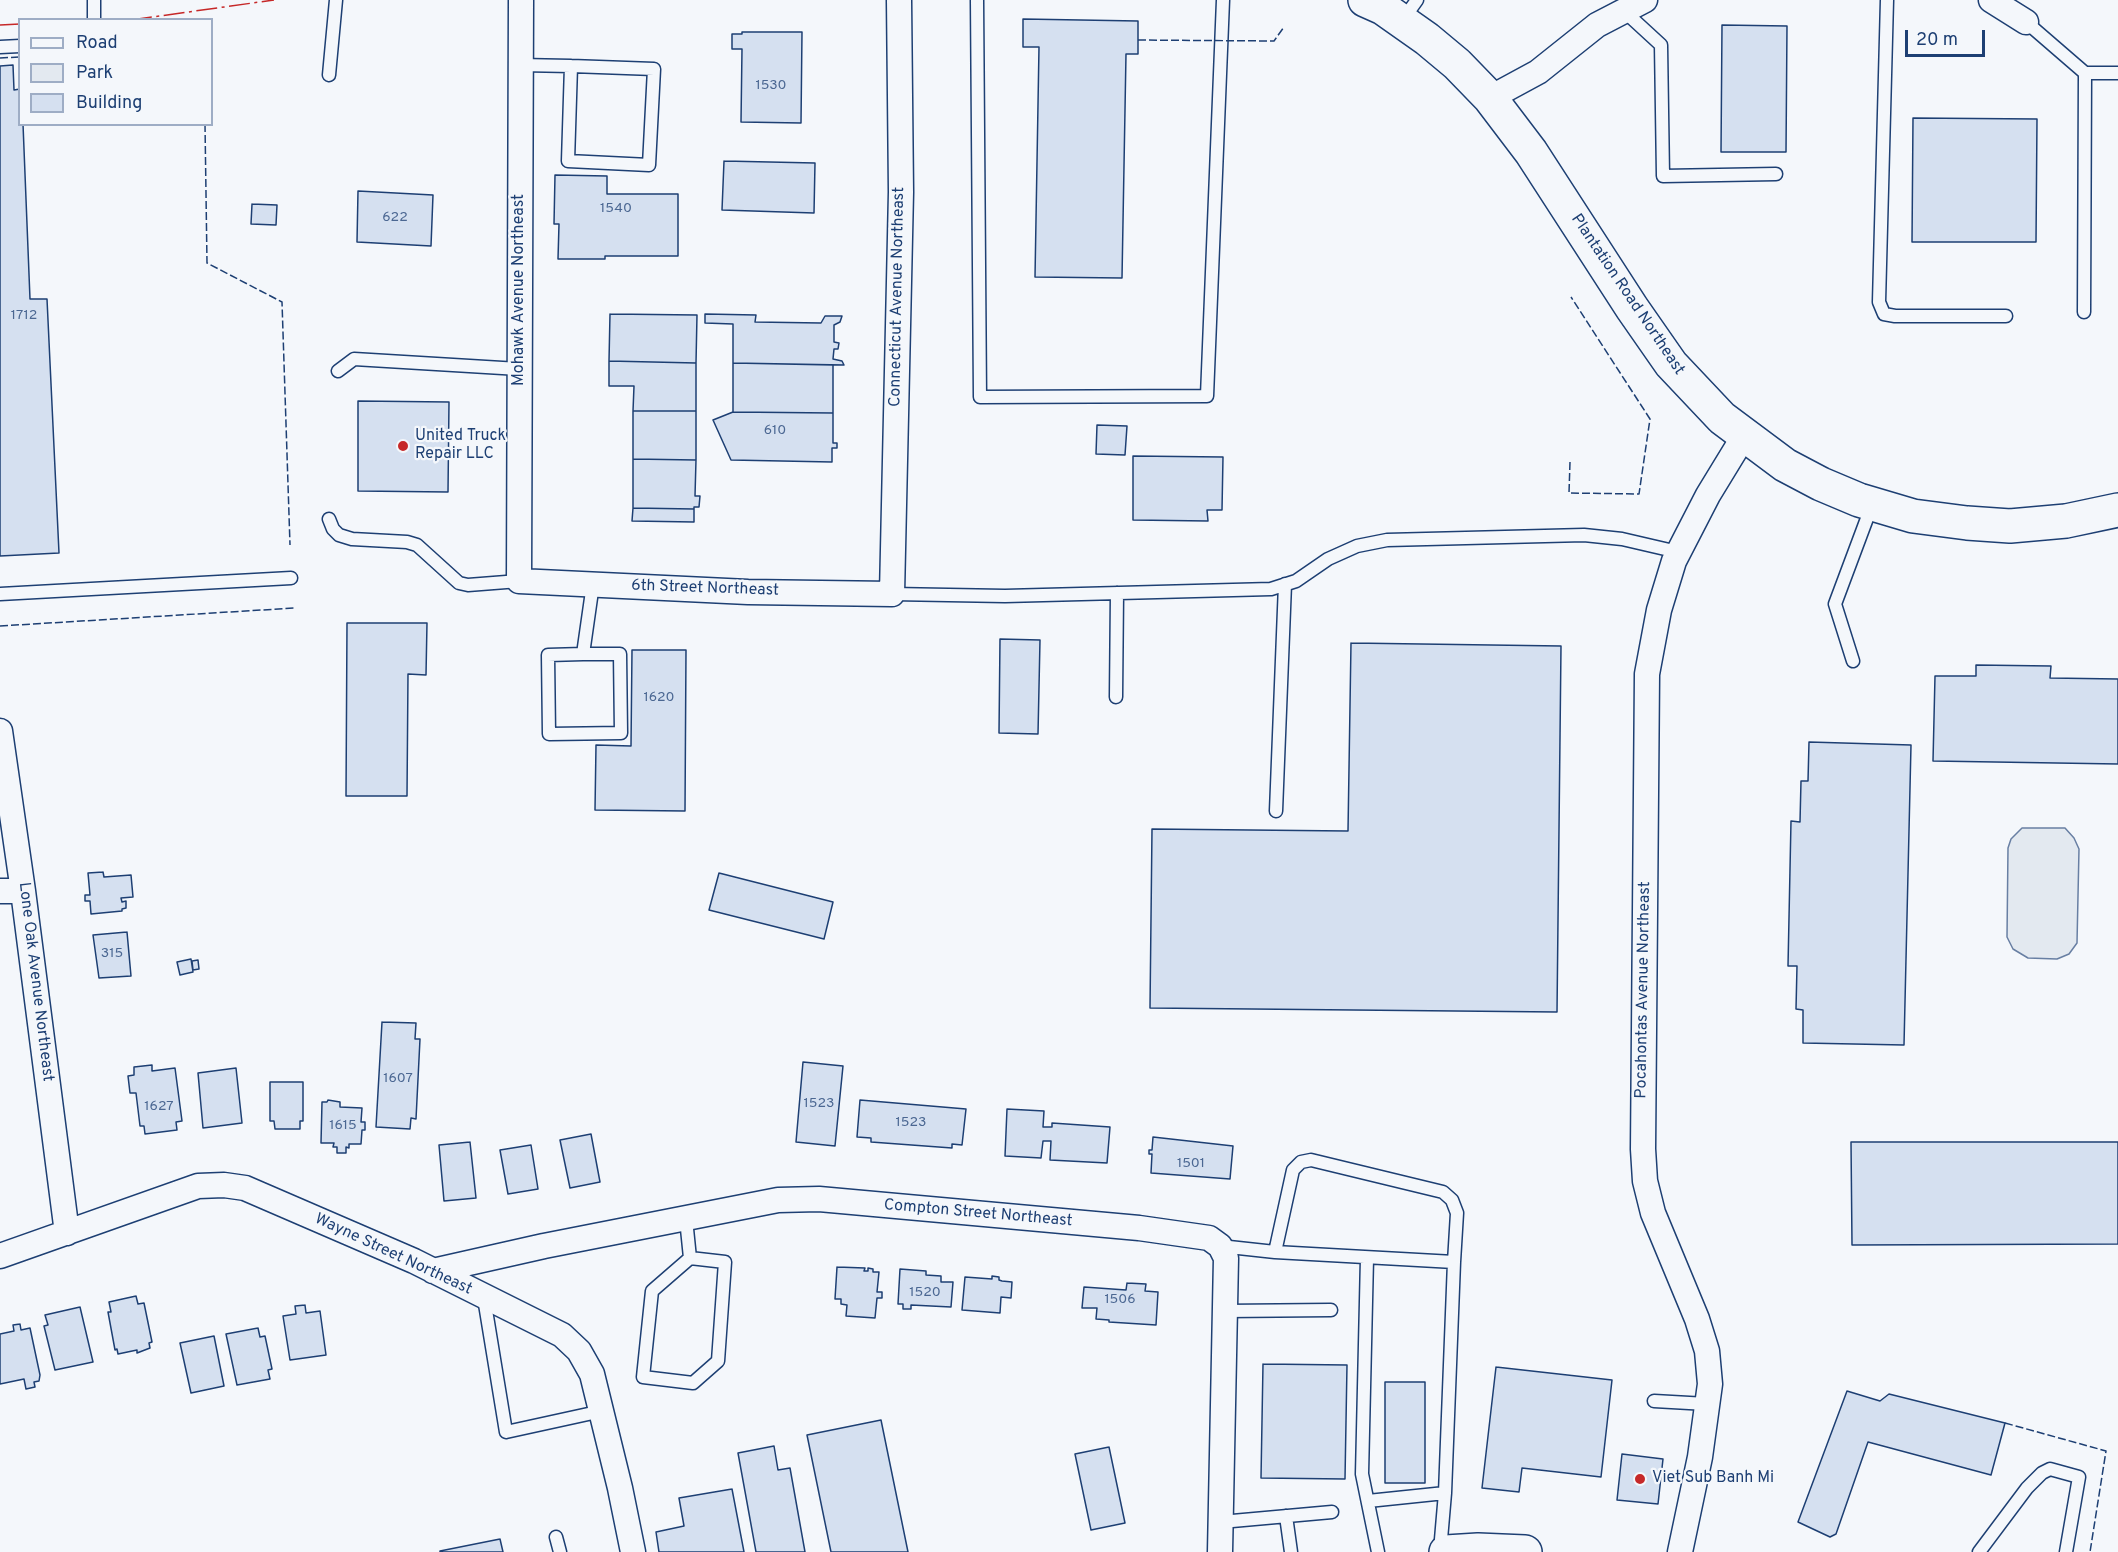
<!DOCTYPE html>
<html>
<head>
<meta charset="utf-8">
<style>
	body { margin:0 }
	#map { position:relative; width:2118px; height:1552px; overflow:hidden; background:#f4f7fb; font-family:Overpass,sans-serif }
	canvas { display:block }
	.legend { position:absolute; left:18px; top:18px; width:195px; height:108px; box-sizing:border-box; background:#f4f7fb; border:2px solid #9eadc5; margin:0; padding:8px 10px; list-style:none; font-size:18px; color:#1d3f73 }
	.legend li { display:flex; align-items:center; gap:12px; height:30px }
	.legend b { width:30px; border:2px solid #9eadc5 }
	.scale { position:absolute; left:1905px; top:30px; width:80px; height:27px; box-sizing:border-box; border:3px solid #1d3f73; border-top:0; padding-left:8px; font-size:18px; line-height:21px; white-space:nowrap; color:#1d3f73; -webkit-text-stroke:4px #f4f7fb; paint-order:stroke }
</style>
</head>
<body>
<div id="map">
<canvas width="2118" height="1552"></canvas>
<ul class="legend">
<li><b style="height:8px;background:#f4f7fb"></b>Road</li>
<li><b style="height:16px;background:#e3e9f0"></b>Park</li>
<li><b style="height:16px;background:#d5e0f0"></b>Building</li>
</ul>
<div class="scale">20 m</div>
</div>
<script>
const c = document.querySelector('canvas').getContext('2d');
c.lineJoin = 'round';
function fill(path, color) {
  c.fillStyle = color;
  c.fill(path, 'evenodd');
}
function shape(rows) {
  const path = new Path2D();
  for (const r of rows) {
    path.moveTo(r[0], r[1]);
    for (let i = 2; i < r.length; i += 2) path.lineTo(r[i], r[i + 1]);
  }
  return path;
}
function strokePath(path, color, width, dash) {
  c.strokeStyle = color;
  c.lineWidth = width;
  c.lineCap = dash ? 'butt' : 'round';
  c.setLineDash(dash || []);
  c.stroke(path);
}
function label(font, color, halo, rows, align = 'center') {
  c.font = font + ' Overpass,sans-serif';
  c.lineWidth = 4.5;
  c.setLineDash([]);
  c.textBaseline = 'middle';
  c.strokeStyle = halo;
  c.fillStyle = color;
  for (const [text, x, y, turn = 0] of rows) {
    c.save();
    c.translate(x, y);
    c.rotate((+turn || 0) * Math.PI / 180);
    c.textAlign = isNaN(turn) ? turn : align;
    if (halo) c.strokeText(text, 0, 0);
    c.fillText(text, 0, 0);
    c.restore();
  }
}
const green = shape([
	[2022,828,2065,828,2074,838,2079,849,2077,943,2069,954,2057,959,2028,958,2013,949,2007,937,2008,848,2011,839,2022,828]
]);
const building = shape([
	[1023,19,1138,21,1138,54,1126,54,1122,278,1035,277,1039,47,1023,47,1023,19],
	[1722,25,1787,26,1786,152,1721,152,1722,25],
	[742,32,802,32,801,123,741,122,742,49,732,49,732,34,742,34,742,32],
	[13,65,14,90,20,89,20,124,23,124,30,299,47,299,59,553,0,556,0,66,13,65],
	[1913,118,2037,119,2036,242,1912,242,1913,118],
	[724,161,815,163,814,213,722,210,724,161],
	[555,175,607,176,607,194,678,194,678,256,605,256,605,259,558,259,559,224,554,224,555,175],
	[358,191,433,195,431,246,357,242,358,191],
	[252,204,277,205,276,225,251,224,252,204],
	[610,314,697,315,696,363,609,361,610,314],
	[705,314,756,315,755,322,821,323,825,316,842,316,840,322,834,325,834,342,839,343,838,349,834,349,833,359,842,361,844,365,733,363,733,324,705,323,705,314],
	[609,361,696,363,696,411,633,411,634,386,609,386,609,361],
	[733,363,833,365,833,413,733,412,733,363],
	[358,401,449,402,448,492,358,491,358,401],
	[633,411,696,411,696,460,633,459,633,411],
	[733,412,833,413,833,443,837,443,837,448,832,448,832,462,731,460,713,420,733,412],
	[1097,425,1127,426,1125,455,1096,454,1097,425],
	[1133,456,1223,457,1222,510,1207,510,1208,521,1133,520,1133,456],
	[633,459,696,460,695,496,700,496,699,507,694,507,694,509,633,508,633,459],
	[633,508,694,509,694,522,632,521,633,508],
	[347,623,427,623,426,675,408,674,407,796,346,796,347,623],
	[1000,639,1040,640,1038,734,999,733,1000,639],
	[1351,643,1561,646,1557,1012,1150,1008,1152,829,1348,831,1351,643],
	[632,650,686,650,685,811,595,810,596,745,631,746,632,650],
	[1976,665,2051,666,2050,678,2118,679,2118,764,1933,761,1935,676,1976,676,1976,665],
	[1809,742,1911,745,1904,1045,1803,1043,1803,1010,1796,1009,1797,966,1788,966,1791,821,1800,822,1801,781,1808,781,1809,742],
	[103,872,104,877,131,875,133,897,121,898,122,902,126,901,126,908,122,909,122,911,91,914,90,901,85,901,85,895,90,895,88,873,103,872],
	[719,873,833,902,824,939,709,910,719,873],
	[127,932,131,976,99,978,93,935,127,932],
	[191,959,193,972,180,975,177,962,191,959],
	[198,960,199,969,193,970,192,961,198,960],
	[382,1022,416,1023,415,1039,420,1039,416,1119,411,1118,410,1129,376,1127,382,1022],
	[803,1062,843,1066,835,1146,796,1142,803,1062],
	[152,1065,152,1071,175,1068,182,1121,176,1122,177,1130,145,1134,144,1126,140,1126,136,1093,130,1093,128,1076,134,1075,134,1067,152,1065],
	[236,1068,242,1123,203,1128,198,1073,236,1068],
	[270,1082,303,1082,303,1121,300,1121,300,1129,275,1129,274,1121,270,1121,270,1082],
	[328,1100,340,1102,340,1107,362,1108,361,1122,365,1122,365,1130,362,1130,361,1144,349,1144,349,1148,346,1147,346,1153,337,1153,337,1147,333,1147,334,1143,321,1143,322,1102,327,1102,328,1100],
	[860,1100,966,1109,962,1145,952,1144,952,1148,871,1142,871,1138,857,1137,860,1100],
	[1007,1109,1044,1111,1043,1127,1052,1127,1052,1123,1110,1127,1107,1163,1050,1160,1051,1141,1043,1141,1041,1158,1005,1156,1007,1109],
	[591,1134,600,1182,570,1188,560,1140,591,1134],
	[1153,1137,1233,1146,1230,1179,1151,1173,1152,1154,1149,1154,1149,1150,1152,1150,1153,1137],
	[470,1142,476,1198,444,1201,439,1145,470,1142],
	[1851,1142,2118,1142,2118,1244,1852,1245,1851,1142],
	[531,1145,538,1189,508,1194,500,1150,531,1145],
	[837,1267,865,1268,864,1271,868,1271,868,1268,873,1269,873,1272,879,1272,877,1292,882,1292,882,1298,877,1298,875,1318,846,1316,847,1305,841,1304,841,1299,835,1299,837,1267],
	[900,1269,926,1271,926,1275,941,1276,941,1282,953,1282,951,1307,911,1305,911,1309,903,1309,903,1304,898,1304,900,1269],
	[992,1276,999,1277,999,1280,1002,1281,1012,1282,1011,1298,1001,1297,1000,1313,962,1310,965,1277,992,1279,992,1276],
	[1127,1283,1146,1284,1145,1291,1158,1292,1156,1325,1109,1322,1109,1320,1096,1319,1097,1308,1082,1308,1084,1287,1126,1290,1127,1283],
	[136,1296,138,1304,144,1303,152,1342,149,1343,150,1348,137,1353,137,1350,118,1354,117,1349,115,1350,108,1312,111,1312,109,1302,136,1296],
	[305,1305,306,1313,320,1311,326,1355,290,1360,283,1316,296,1314,295,1306,305,1305],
	[80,1307,93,1362,55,1370,44,1326,48,1325,45,1315,80,1307],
	[20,1324,21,1330,30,1328,40,1375,39,1381,34,1382,35,1387,26,1389,24,1379,0,1384,0,1334,14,1331,13,1325,20,1324],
	[258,1328,260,1337,265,1336,272,1369,268,1370,270,1379,237,1385,226,1334,258,1328],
	[214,1336,224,1386,191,1393,180,1343,214,1336],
	[1263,1364,1347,1365,1345,1479,1261,1478,1263,1364],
	[1496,1367,1612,1380,1601,1477,1522,1468,1519,1492,1482,1488,1496,1367],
	[1385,1382,1425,1382,1425,1483,1385,1483,1385,1382],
	[1847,1391,1880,1401,1889,1394,2005,1423,1991,1475,1868,1442,1836,1534,1830,1537,1798,1522,1847,1391],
	[881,1420,908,1552,831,1552,807,1435,881,1420],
	[774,1446,778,1470,790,1468,805,1552,756,1552,738,1453,774,1446],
	[1109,1447,1125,1523,1091,1530,1075,1454,1109,1447],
	[1622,1454,1663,1459,1658,1504,1617,1500,1622,1454],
	[732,1489,744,1552,659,1552,656,1532,684,1526,679,1498,732,1489],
	[500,1539,503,1552,440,1552,440,1551,500,1539]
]);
const lane = shape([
	[977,0,980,397,1207,396,1223,0],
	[1887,0,1879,302,1884,314,1895,316,2006,316],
	[1624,11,1661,45,1663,176,1776,174],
	[94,20,94,0],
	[1402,21,1417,0],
	[2026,22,2085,73,2084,312],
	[0,47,20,46],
	[520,65,571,66,654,69,649,165,568,161,571,66],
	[2085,73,2118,73],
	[329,75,336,0],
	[338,371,354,359,519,369],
	[329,519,333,529,339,535,352,539,407,542,417,545,459,583,468,585,519,581],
	[0,594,291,578],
	[892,594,1005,596,1271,589,1296,581,1328,559,1357,546,1387,540,1584,535,1622,539,1678,552],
	[583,654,548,655,549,734,621,733,620,654,583,654,593,584],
	[1853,661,1835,604,1872,505],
	[1116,697,1117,593],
	[1276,811,1285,584],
	[686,1219,690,1258,725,1262,718,1361,693,1383,643,1377,652,1291,690,1258],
	[1220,1246,1275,1252,1454,1262,1445,1493,1440,1551],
	[1275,1252,1293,1170,1301,1162,1311,1160,1443,1192,1452,1200,1457,1213,1454,1262],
	[1367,1258,1362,1474,1378,1552],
	[484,1298,506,1432,602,1411],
	[1225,1311,1331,1310],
	[1654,1401,1707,1404],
	[1368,1501,1445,1493],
	[1286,1516,1291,1552],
	[1221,1522,1332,1512],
	[556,1537,560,1552],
	[1979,1552,2027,1488,2042,1473,2050,1469,2079,1477,2066,1552]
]);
const street = shape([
	[521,0,519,581,748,592,892,594,901,192,899,0],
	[1991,0,2026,22],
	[1490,98,1538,72,1597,25,1645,0],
	[0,731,23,891,67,1233],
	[0,891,23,891],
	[0,1256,198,1186,224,1185,245,1188,414,1261,562,1335,579,1351,592,1374,620,1488,633,1552],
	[433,1271,544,1246,778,1200,819,1199,1139,1228,1209,1238,1220,1246,1226,1258,1220,1552],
	[1680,1552,1700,1457,1710,1384,1707,1351,1697,1319,1653,1213,1645,1181,1643,1149,1647,674,1659,610,1674,561,1708,495,1744,436]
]);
const secondary = shape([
	[1365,0,1383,8,1427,39,1457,64,1490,98,1531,152,1632,308,1671,364,1722,418,1785,465,1821,484,1859,500,1913,516,1967,523,2010,526,2066,521,2118,510]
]);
const primary = shape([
	[1446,1552,1478,1550,1525,1552]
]);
const fence = shape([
	[1138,40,1274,41,1284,27],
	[0,58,20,57],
	[205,124,207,263,282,302,290,545],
	[1570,462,1569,493,1639,494,1650,419,1571,297],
	[0,626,295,608],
	[2005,1423,2106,1451,2090,1552]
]);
const power = shape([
	[131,20,274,0],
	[0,25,20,24]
]);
const markers = [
	[403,446,6,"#c62828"],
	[1640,1479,6,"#c62828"]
];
const numberNames = [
	["1530",771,86],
	["1540",616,209],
	["622",395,218],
	["1712",24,316],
	["610",775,431],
	["1620",659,698],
	["315",112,954],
	["1607",398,1079],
	["1523",819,1104],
	["1627",159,1107],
	["1523",911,1123],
	["1615",343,1126],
	["1501",1191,1164],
	["1520",925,1293],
	["1506",1120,1300]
];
const streetNames = [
	["Mohawk Avenue Northeast",520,290,-90],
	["Plantation Road Northeast",1627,295,56],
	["Connecticut Avenue Northeast",898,297,-89],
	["6th Street Northeast",705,589,2],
	["Lone Oak Avenue Northeast",35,982,83],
	["Pocahontas Avenue Northeast",1644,990,-89],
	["Compton Street Northeast",978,1214,5],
	["Wayne Street Northeast",393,1255,25]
];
const poiNames = [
	["United Truck",415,437],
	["Repair LLC",415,455],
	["Viet Sub Banh Mi",1652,1479]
];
fill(green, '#e3e9f0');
strokePath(green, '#687fa3', 1.5);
fill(building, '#d5e0f0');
strokePath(building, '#1d3f73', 1.5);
strokePath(lane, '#1d3f73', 15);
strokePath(street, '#1d3f73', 27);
strokePath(secondary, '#1d3f73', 36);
strokePath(primary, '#1d3f73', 36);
strokePath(lane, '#f4f7fb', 12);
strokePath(street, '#f4f7fb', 24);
strokePath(secondary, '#f4f7fb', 33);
strokePath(primary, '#f4f7fb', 33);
strokePath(fence, '#1d3f73', 1.5, [8, 3]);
strokePath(power, '#c62828', 1.5, [21, 4.5, 3, 4.5]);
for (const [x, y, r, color] of markers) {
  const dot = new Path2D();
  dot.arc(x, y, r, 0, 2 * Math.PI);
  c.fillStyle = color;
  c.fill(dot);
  strokePath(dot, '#f4f7fb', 2);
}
label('14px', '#4b6792', null, numberNames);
label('16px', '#1d3f73', '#f4f7fb', streetNames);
label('16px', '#1d3f73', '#f4f7fb', poiNames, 'left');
</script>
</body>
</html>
